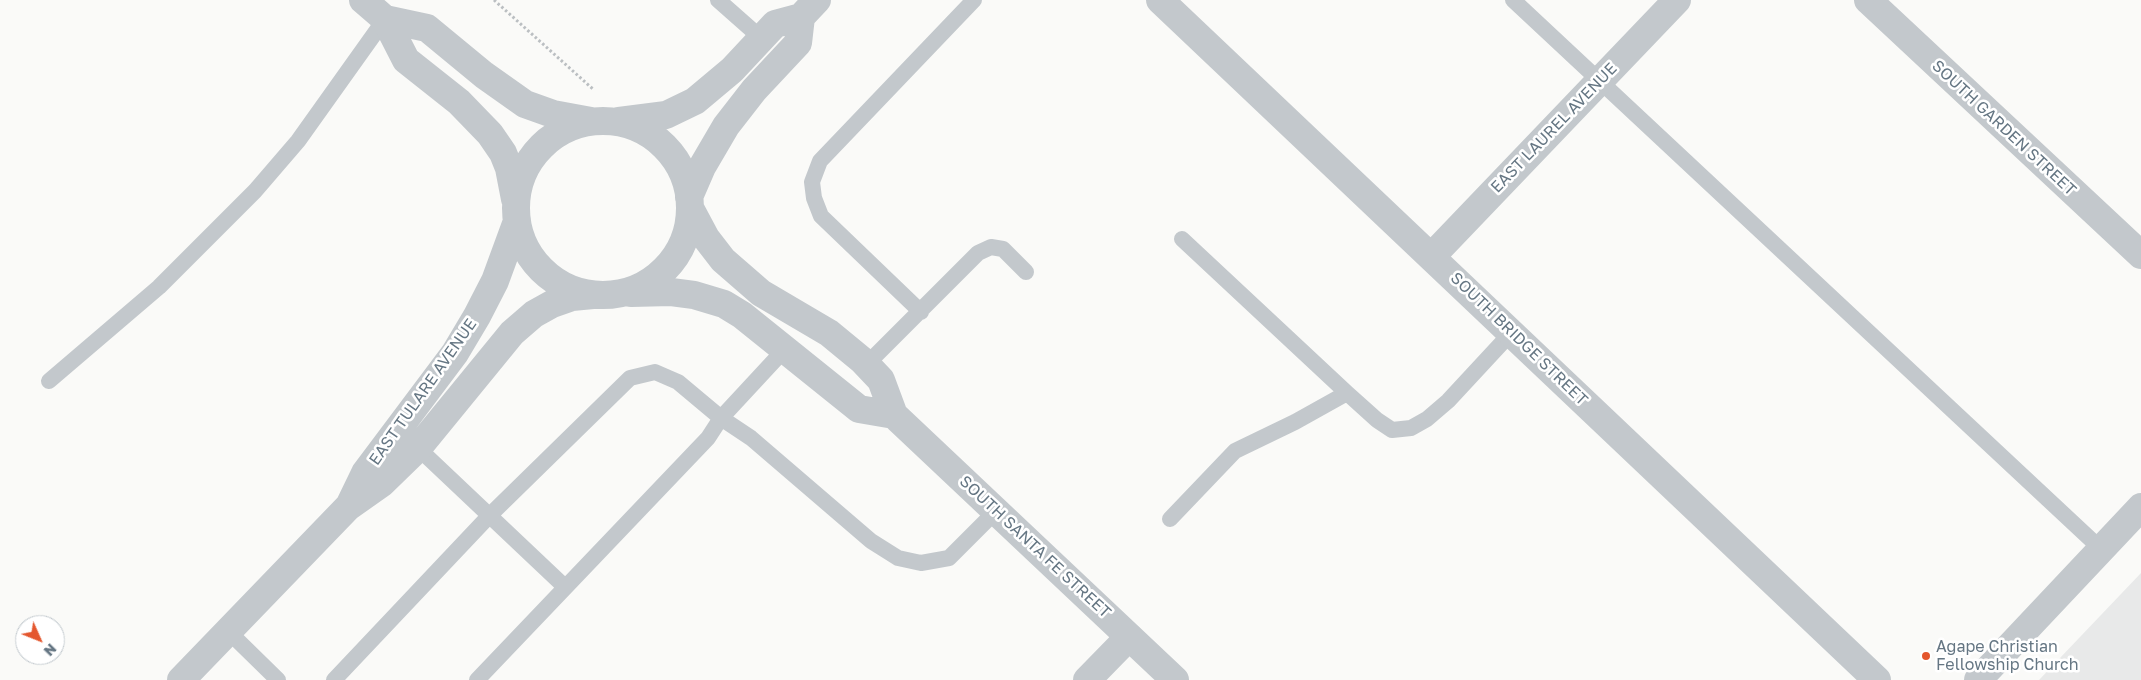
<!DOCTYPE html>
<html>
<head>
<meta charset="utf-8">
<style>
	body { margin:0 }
	#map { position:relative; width:2141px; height:680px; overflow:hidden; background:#fafaf8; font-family:"Golos Text",sans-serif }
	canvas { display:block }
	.north { position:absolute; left:15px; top:615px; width:50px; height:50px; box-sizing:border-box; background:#fff; border:1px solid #c1c8cd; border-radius:50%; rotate:134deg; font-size:14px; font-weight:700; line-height:20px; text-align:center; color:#657683 }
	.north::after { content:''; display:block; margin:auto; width:18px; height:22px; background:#e4572e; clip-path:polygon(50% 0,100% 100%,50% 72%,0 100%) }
</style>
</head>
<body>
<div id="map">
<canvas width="2141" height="680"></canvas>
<div class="north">N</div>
</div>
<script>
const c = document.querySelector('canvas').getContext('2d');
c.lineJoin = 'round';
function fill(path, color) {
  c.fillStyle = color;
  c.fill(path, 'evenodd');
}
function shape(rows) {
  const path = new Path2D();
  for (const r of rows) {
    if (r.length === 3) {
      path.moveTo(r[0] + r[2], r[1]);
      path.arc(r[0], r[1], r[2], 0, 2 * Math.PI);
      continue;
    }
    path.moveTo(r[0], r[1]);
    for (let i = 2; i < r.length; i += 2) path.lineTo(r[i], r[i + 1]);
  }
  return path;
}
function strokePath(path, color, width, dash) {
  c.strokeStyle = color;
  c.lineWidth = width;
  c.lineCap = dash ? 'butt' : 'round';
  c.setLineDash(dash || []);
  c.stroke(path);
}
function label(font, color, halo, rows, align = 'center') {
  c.font = font + ' "Golos Text",sans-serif';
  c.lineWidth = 5;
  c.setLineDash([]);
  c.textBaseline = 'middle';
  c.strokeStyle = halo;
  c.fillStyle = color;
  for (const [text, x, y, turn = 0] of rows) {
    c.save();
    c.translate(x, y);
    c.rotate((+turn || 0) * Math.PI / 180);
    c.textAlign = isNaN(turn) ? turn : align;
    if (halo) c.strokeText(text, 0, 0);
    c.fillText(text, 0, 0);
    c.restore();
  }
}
const built = shape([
	[2141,573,2141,680,2039,680]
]);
const path = shape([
	[494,0,594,90]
]);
const service = shape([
	[718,0,761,38],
	[1513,0,2101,549],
	[1182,239,1347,393,1377,420,1392,430,1411,428,1427,419,1448,401,1512,332],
	[921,312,821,216,814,198,812,182,820,161,974,0],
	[866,365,978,253,991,247,1003,249,1026,272],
	[49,381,159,287,255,191,298,141,385,19],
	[418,448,565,587],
	[1170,519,1235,451,1295,422,1347,393],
	[228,631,278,680],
	[334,680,490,515,630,378,655,372,678,382,721,418,751,438,871,541,898,558,921,563,949,558,997,510],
	[477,680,708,438,721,418,785,349]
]);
const minor = shape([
	[1160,0,1877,680],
	[1868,0,2141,255],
	[1432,256,1677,0],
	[1087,680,1129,637],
	[1978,680,2141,507]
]);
const tertiary = shape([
	[363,0,385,19,406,60,459,102,490,134,503,153,509,168,515,199],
	[385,19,427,28,484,75,525,104,553,114,591,121],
	[619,121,666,115,695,101,732,70,775,24,801,17,817,0],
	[603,208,87],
	[689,197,702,167,726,126,754,90,798,43,801,17],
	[690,208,706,238,723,260,761,293,829,333,863,361,881,380,894,415,1175,680],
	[631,293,671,292,694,295,724,304,742,315,859,409,894,415],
	[350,504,365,473,455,353,477,316,495,281,517,221],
	[181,680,348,507,382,483,418,448,512,333,534,314,552,304,572,297,593,295]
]);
const markers = [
	[1926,656,5,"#e4572e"]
];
const streetNames = [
	["EAST LAUREL AVENUE",1554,128,-46],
	["SOUTH GARDEN STREET",2004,128,43],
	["SOUTH BRIDGE STREET",1519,339,44],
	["EAST TULARE AVENUE",423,392,-55],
	["SOUTH SANTA FE STREET",1035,547,43]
];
const poiNames = [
	["Agape Christian",1936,647],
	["Fellowship Church",1936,665]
];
fill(built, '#e8e9e9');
strokePath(path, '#bbbfc2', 3, [2.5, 2.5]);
strokePath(service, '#c3c8cc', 16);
strokePath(minor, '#c3c8cc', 28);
strokePath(tertiary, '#c3c8cc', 28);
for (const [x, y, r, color] of markers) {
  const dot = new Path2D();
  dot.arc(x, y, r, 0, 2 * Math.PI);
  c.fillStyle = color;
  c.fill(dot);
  strokePath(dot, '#fff', 2);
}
label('16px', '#657683', '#fff', streetNames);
label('16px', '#657683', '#fff', poiNames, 'left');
</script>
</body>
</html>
